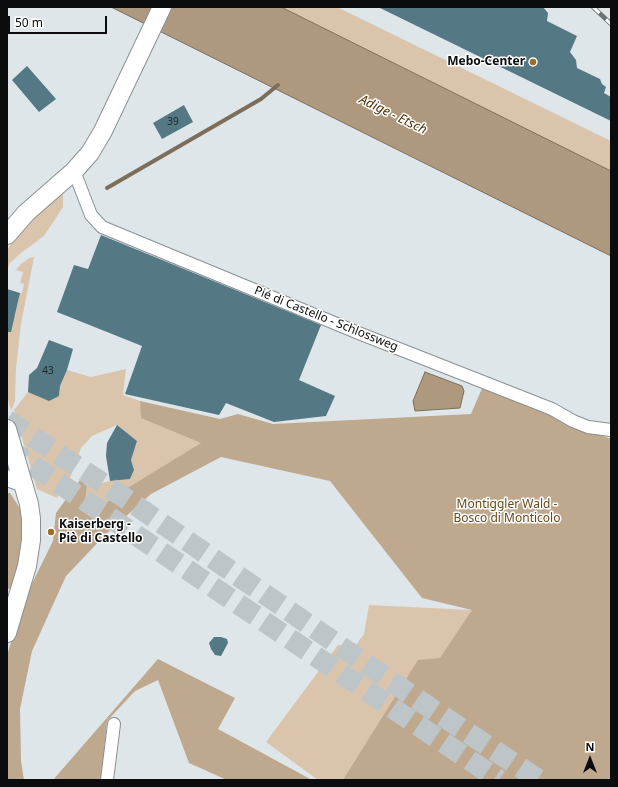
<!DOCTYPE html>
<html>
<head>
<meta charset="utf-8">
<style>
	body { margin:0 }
	#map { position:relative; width:618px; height:787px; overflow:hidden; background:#dee6e9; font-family:"Noto Sans",sans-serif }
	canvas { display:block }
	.frame { position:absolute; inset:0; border:8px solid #0a0c0d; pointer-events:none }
	.north { position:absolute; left:570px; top:739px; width:40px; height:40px; -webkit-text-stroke:3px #fff; paint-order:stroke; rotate:0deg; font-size:11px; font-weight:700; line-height:16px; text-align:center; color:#0a0c0d }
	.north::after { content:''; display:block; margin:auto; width:14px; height:18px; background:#0a0c0d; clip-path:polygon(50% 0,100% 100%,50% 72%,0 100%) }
	.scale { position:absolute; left:8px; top:16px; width:99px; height:18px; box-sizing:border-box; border:2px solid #0a0c0d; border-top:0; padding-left:5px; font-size:12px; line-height:14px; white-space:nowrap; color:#0a0c0d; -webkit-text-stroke:3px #fff; paint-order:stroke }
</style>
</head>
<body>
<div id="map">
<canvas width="618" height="787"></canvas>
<div class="frame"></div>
<div class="north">N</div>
<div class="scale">50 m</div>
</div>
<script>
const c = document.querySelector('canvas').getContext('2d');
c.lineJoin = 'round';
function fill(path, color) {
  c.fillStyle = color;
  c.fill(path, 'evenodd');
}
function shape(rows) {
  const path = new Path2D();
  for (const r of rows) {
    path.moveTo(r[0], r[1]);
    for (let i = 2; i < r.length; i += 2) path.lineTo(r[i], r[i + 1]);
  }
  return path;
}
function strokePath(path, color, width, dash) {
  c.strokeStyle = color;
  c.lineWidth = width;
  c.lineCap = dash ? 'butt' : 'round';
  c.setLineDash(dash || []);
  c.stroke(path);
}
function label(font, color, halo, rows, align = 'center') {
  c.font = font + ' "Noto Sans",sans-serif';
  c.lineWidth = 3;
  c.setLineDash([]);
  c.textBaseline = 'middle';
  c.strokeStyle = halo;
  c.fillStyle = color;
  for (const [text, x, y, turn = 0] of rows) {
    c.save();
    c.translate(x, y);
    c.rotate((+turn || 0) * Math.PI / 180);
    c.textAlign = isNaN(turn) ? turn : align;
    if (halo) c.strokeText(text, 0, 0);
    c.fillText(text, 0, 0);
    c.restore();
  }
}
const green = shape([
	[281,7,337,7,611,141,611,171],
	[63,193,63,207,44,236,21,253,9,264,7,273,7,250,15,238,34,218],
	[34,257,21,324,16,368,15,401,11,411,7,396,7,321,10,315,15,316,20,293,22,293,24,284,20,283,23,272,16,270,21,264,29,258],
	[126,369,123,395,140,401,142,418,202,443,129,487,91,513,85,504,87,486,110,481,130,479,134,470,131,460,137,441,117,425,92,436,81,448,70,478,57,498,37,489,14,410,28,392,59,396,60,386,67,370,91,377],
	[369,605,472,610,420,701,345,780,318,780,266,742,338,645,356,645,364,634]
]);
const forest = shape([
	[483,386,585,429,611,439,611,780,343,780,418,660,440,658,472,610,422,598,330,481,221,457,151,494,106,534,66,576,32,651,20,709,21,761,24,780,7,780,7,656,22,604,53,541,56,513,80,480,87,486,85,504,91,513,129,487,201,443,141,418,140,401,220,419,238,414,273,424,471,414],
	[7,493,10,493,21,510,24,545,13,586,7,590],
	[158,659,235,698,218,729,312,780,227,780,189,763,158,680,135,691,107,721,104,751,105,780,53,780]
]);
const water = shape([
	[111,7,281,7,611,171,611,256,111,7],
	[425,372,462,386,464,391,460,408,415,411,413,401,425,372]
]);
const stream = shape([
	[107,188,261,99,278,85]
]);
const building = shape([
	[378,7,543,7,548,13,547,21,577,36,570,52,576,60,577,68,600,79,602,84,606,87,604,93,611,97,611,121],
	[27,66,56,99,39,112,12,80],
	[184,105,193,122,162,139,153,123],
	[101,235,321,325,299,380,335,396,326,416,274,422,226,403,219,415,125,394,142,346,57,312,74,265,88,269],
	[7,289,20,293,11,332,7,332],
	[49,340,73,349,67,370,60,386,59,396,49,401,28,392,29,375,37,368],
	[117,425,137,441,131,460,134,470,130,479,110,481,106,456,107,443],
	[214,637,221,637,227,639,228,643,221,656,215,655,211,649,209,643]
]);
const trunkTunnel = shape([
	[7,420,122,496,420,701,539,780],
	[7,448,499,780]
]);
const minor = shape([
	[74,171,91,215,102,227,361,334,552,409,573,421,588,427,611,430],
	[107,780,114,724]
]);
const tertiary = shape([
	[7,478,24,484]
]);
const secondary = shape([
	[7,235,26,213,74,171,90,153,103,131,162,7],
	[7,429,29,504,31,519,31,540,27,566,7,633]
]);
const rail = shape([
	[593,7,611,24]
]);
const markers = [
	[533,62,4,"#9f6d23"],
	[51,532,4,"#9f6d23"]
];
const numberNames = [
	["39",173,122],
	["43",48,371]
];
const poiNames = [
	["Mebo-Center",525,62],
	["Kaiserberg -",59,525,"left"],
	["Piè di Castello",59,539,"left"]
];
const streetNames = [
	["Pié di Castello - Schlossweg",326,319,22]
];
const parkNames = [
	["Montiggler Wald -",507,505],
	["Bosco di Monticolo",507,519]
];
const waterNames = [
	["Adige - Etsch",393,115,26]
];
fill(green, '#dac5ac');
fill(forest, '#bea88e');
fill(water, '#ae987e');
strokePath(water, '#7d6e5c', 1);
strokePath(stream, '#7d6e5c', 4);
fill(building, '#547884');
strokePath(trunkTunnel, '#bec5c8', 21, [21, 10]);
strokePath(minor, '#8a9194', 14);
strokePath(tertiary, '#8a9194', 18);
strokePath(secondary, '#8a9194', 20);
strokePath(minor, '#fff', 12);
strokePath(tertiary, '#fff', 16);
strokePath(secondary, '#fff', 18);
strokePath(rail, '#6c7173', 4.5);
strokePath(rail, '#fff', 3, [9]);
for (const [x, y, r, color] of markers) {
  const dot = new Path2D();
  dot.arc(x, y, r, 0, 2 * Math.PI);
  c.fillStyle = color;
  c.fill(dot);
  strokePath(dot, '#fff', 1.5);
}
label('10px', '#1c272b', null, numberNames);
label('bold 12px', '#0a0c0d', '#fff', poiNames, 'right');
label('12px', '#0a0c0d', '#fff', streetNames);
label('12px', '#68481b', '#fff', parkNames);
label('italic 13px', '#503100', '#fff', waterNames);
</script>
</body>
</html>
